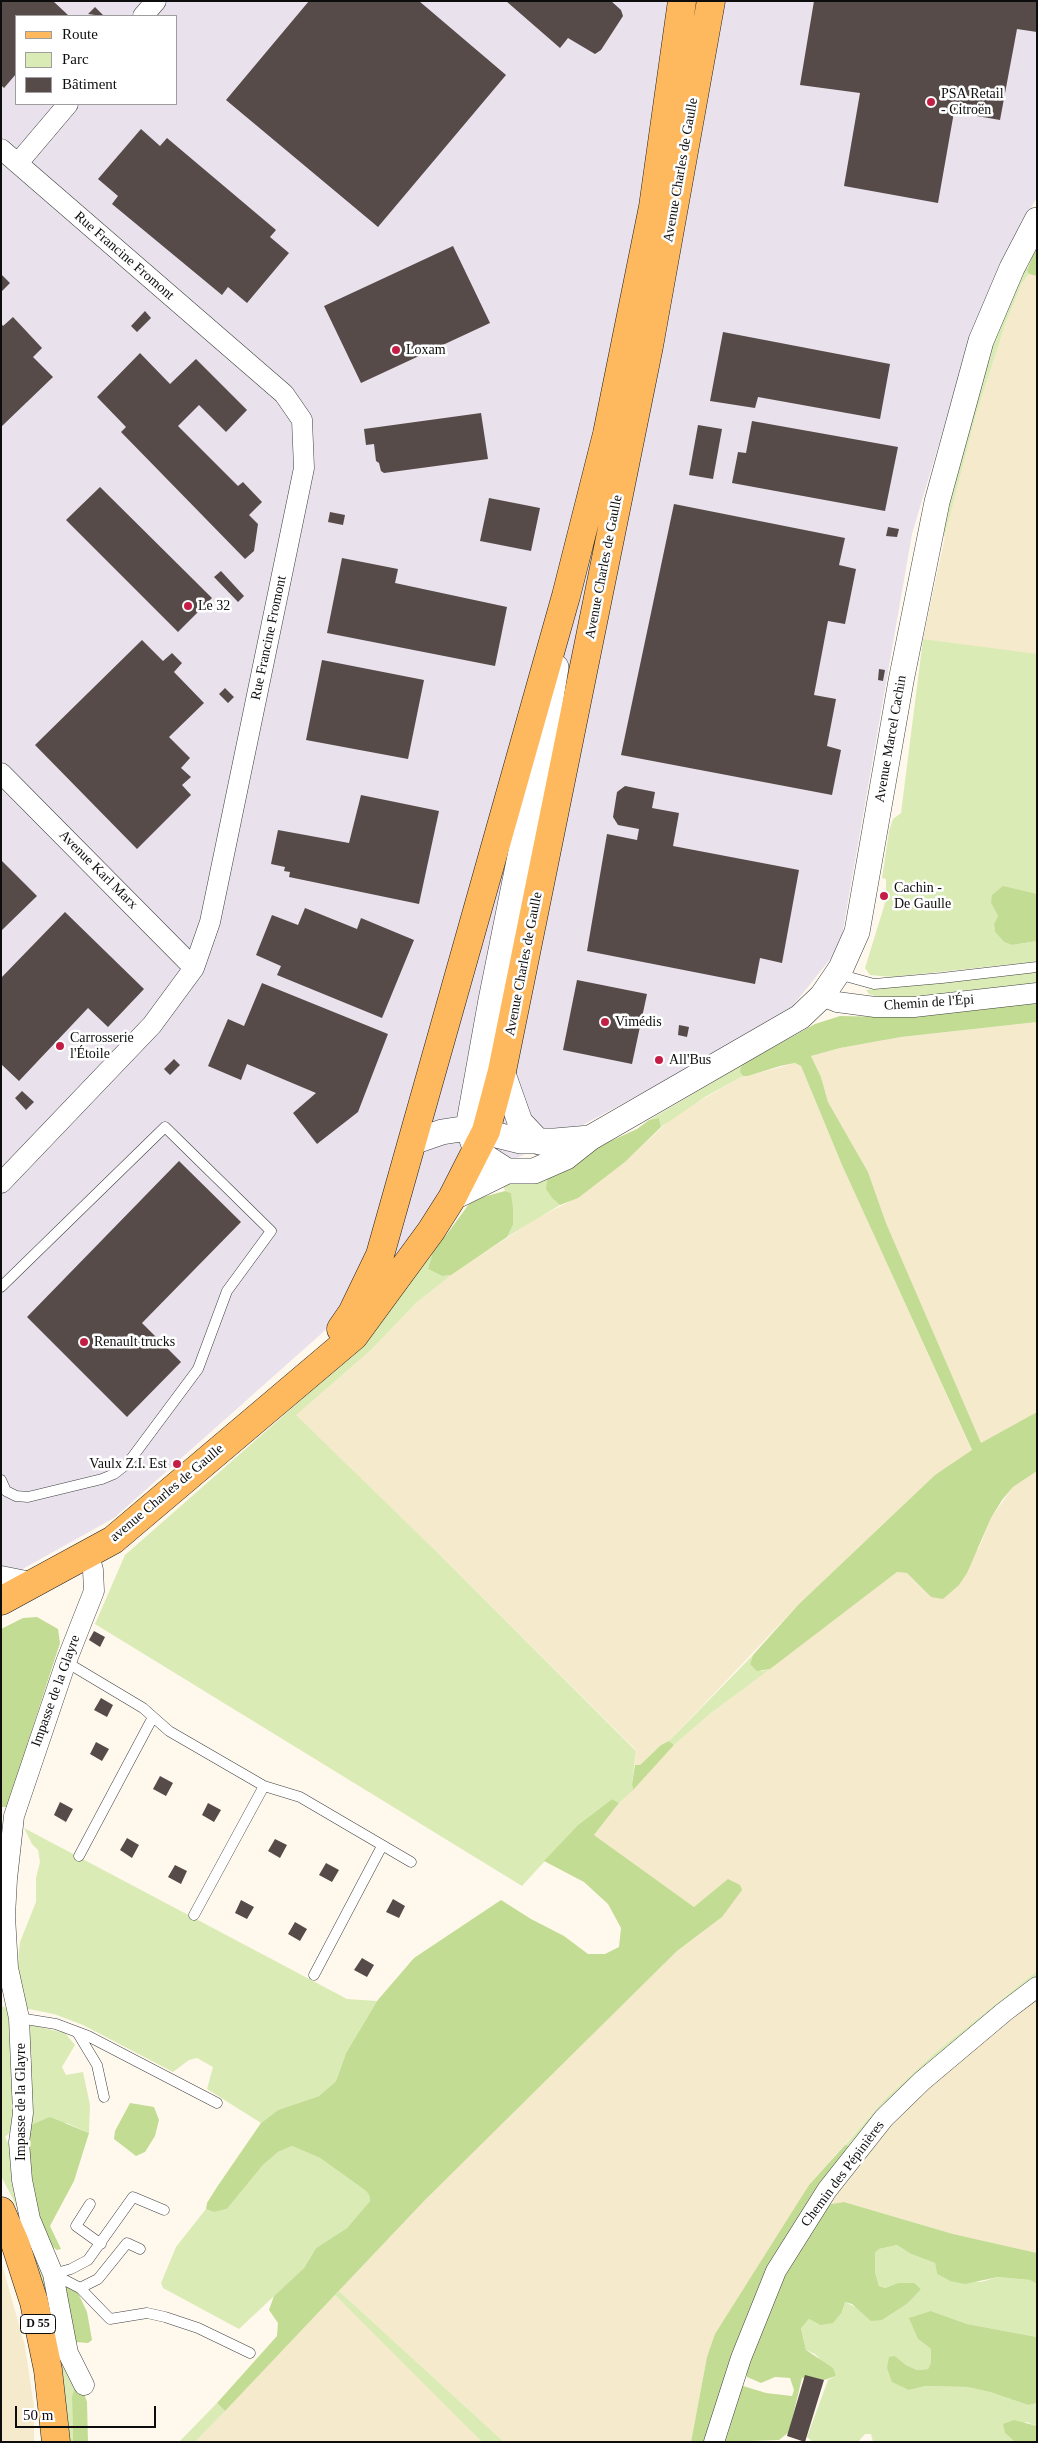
<!DOCTYPE html>
<html>
<head>
<meta charset="utf-8">
<style>
	body { margin:0 }
	#map { position:relative; width:1038px; height:2443px; overflow:hidden; background:#fff8ed; font-family:Georgia,serif }
	canvas { display:block }
	.frame { position:absolute; inset:0; border:2px solid #0d0d0d; pointer-events:none }
	.legend { position:absolute; left:15px; top:15px; width:162px; height:90px; box-sizing:border-box; background:#fff; border:1px solid #9e9e9e; margin:0; padding:6px 9px; list-style:none; font-size:15px; color:#0d0d0d }
	.legend li { display:flex; align-items:center; gap:10px; height:25px }
	.legend b { width:25px; border:1px solid #9e9e9e }
	.scale { position:absolute; left:15px; top:2406px; width:141px; height:22px; box-sizing:border-box; border:2px solid #0d0d0d; border-top:0; padding-left:6px; font-size:15px; line-height:18px; white-space:nowrap; color:#0d0d0d; -webkit-text-stroke:4px #fff; paint-order:stroke }
</style>
</head>
<body>
<div id="map">
<canvas width="1038" height="2443"></canvas>
<div class="frame"></div>
<ul class="legend">
<li><b style="height:6px;background:#feb85e"></b>Route</li>
<li><b style="height:14px;background:#dbebb5"></b>Parc</li>
<li><b style="height:14px;background:#564b49"></b>Bâtiment</li>
</ul>
<div class="scale">50 m</div>
</div>
<script>
const c = document.querySelector('canvas').getContext('2d');
c.lineJoin = 'round';
function fill(path, color) {
  c.fillStyle = color;
  c.fill(path, 'evenodd');
}
function shape(rows) {
  const path = new Path2D();
  for (const r of rows) {
    path.moveTo(r[0], r[1]);
    for (let i = 2; i < r.length; i += 2) path.lineTo(r[i], r[i + 1]);
  }
  return path;
}
function strokePath(path, color, width, dash) {
  c.strokeStyle = color;
  c.lineWidth = width;
  c.lineCap = dash ? 'butt' : 'round';
  c.setLineDash(dash || []);
  c.stroke(path);
}
function label(font, color, halo, rows, align = 'center') {
  c.font = font + ' Georgia,serif';
  c.lineWidth = 5;
  c.setLineDash([]);
  c.textBaseline = 'middle';
  c.strokeStyle = halo;
  c.fillStyle = color;
  for (const [text, x, y, turn = 0] of rows) {
    c.save();
    c.translate(x, y);
    c.rotate((+turn || 0) * Math.PI / 180);
    c.textAlign = isNaN(turn) ? turn : align;
    if (halo) c.strokeText(text, 0, 0);
    c.fillText(text, 0, 0);
    c.restore();
  }
}
const industrial = shape([
	[1,1,1037,1,1037,197,1008,251,962,366,912,534,840,947,783,1018,577,1128,467,1183,321,1334,114,1518,1,1581],
	[16,16,176,16,176,104,16,104]
]);
const farmland = shape([
	[1029,274,1037,276,1037,655,923,639,950,513,976,415,1005,325,1022,283],
	[1037,1022,1037,1412,981,1444,886,1223,868,1172,828,1102,821,1077,811,1056,840,1048,901,1037],
	[795,1063,801,1066,842,1165,972,1451,935,1475,799,1604,669,1741,661,1745,640,1765,635,1765,636,1750,442,1557,295,1415,371,1350,416,1303,450,1275,536,1219,578,1197,625,1162,675,1115,743,1076,748,1076],
	[1037,1471,1037,1971,937,2051,885,2099,809,2185,707,2357,691,2442,504,2442,339,2291,425,2200,677,1951,722,1917,728,1880,694,1907,594,1835,619,1803,674,1745,711,1713,897,1572,907,1573,931,1597,979,1548,991,1518,1013,1487],
	[1037,1992,1037,2253,953,2234,844,2202,825,2205,892,2115],
	[1,2261,25,2346,34,2407,34,2442,1,2442],
	[335,2295,403,2361,482,2442,195,2442]
]);
const green = shape([
	[1027,267,1029,274,1022,283,1005,325,976,415,944,538,944,525,994,340,1024,270],
	[923,639,1037,654,1037,894,1030,893,991,903,998,916,994,924,995,932,1004,942,1012,945,1037,941,1037,961,1033,962,892,977,870,975,865,968,886,900,886,879,882,878,889,831,893,819,901,813],
	[1037,971,1037,984,906,999,884,999,869,994,866,990],
	[745,1063,740,1072,743,1076,705,1097,661,1127,659,1118,649,1120],
	[548,1175,553,1199,560,1205,507,1237,513,1225,511,1193,505,1191,503,1185],
	[436,1240,428,1269,442,1276,451,1275,416,1303,371,1350,296,1415,442,1557,636,1751,632,1784,633,1790,619,1803,612,1799,578,1825,522,1886,95,1624,125,1555,282,1417,365,1341],
	[753,1655,750,1664,762,1671,770,1669,711,1713,674,1745,669,1741],
	[24,1828,347,1999,377,2001,346,2053,336,2081,319,2096,278,2110,261,2123,207,2089,213,2067,197,2058,189,2060,173,2072,83,2025,54,2014,24,2008,17,1971,20,1942,36,1902,36,1878,40,1862,38,1850,32,1844],
	[1037,1971,1037,1982,854,2146,845,2145,885,2099,937,2051],
	[1,2006,8,2008,14,2116,12,2130,5,2137,9,2145,11,2164,31,2236,77,2390,72,2397,73,2442,70,2442,62,2365,49,2307,36,2258,14,2201,1,2176],
	[31,2025,65,2033,75,2045,62,2067,66,2075,83,2072,90,2105,89,2133,67,2123,31,2125,27,2028],
	[292,2146,320,2158,366,2191,369,2195,370,2201,347,2228,316,2248,304,2268,239,2329,163,2288,161,2283,176,2247,206,2209,214,2212,227,2209,263,2165,278,2152],
	[897,2245,911,2254,935,2263,937,2274,950,2281,981,2282,998,2277,1030,2280,1037,2284,1037,2337,967,2324,931,2311,918,2339,931,2349,931,2364,928,2369,917,2370,906,2365,895,2356,909,2390,926,2386,967,2387,990,2392,1028,2405,1037,2403,1037,2426,1026,2422,1005,2433,1015,2442,873,2442,871,2434,865,2434,858,2442,813,2442,807,2437,828,2380,836,2376,815,2354,806,2350,801,2327,809,2319,820,2325,842,2312,845,2302,882,2320,907,2304,921,2288,898,2283,885,2288,879,2286,875,2272,875,2253,879,2249],
	[339,2291,504,2442,482,2442,335,2295],
	[217,2403,225,2411,195,2442,179,2442]
]);
const forest = shape([
	[1037,245,1037,276,1029,274,1027,270],
	[1003,886,1037,894,1037,941,1012,945,1004,942,995,932,994,924,998,916,991,903,992,895],
	[1037,999,1037,1022,901,1037,840,1048,811,1056,821,1077,828,1102,868,1172,886,1223,981,1443,1037,1412,1037,1471,1013,1487,1002,1500,991,1518,967,1573,959,1585,943,1599,931,1597,907,1573,897,1572,770,1669,757,1671,750,1664,753,1655,799,1604,935,1475,972,1450,842,1165,801,1066,795,1063,780,1066,748,1076,743,1076,740,1072,741,1067,745,1063,815,1024,840,1016,887,1017,940,1013],
	[659,1118,661,1127,625,1162,578,1198,560,1205,553,1199,546,1189,548,1175,593,1149,637,1129,649,1120],
	[505,1191,511,1193,513,1208,513,1225,507,1237,451,1275,442,1276,428,1269,436,1240,442,1239,447,1234,469,1204,483,1197],
	[37,1617,58,1629,60,1643,7,1807,1,1807,1,1629,23,1618],
	[669,1741,674,1745,633,1790,632,1784,635,1765,640,1765,661,1745],
	[612,1799,619,1803,594,1835,694,1907,728,1879,740,1885,742,1890,722,1917,677,1951,425,2200,225,2411,217,2403,277,2336,278,2323,269,2310,274,2296,304,2268,316,2248,347,2228,370,2201,369,2195,366,2191,320,2158,292,2146,278,2152,263,2165,227,2209,214,2212,206,2209,207,2203,217,2187,261,2123,278,2110,319,2096,336,2081,346,2053,377,2001,414,1958,501,1900,531,1919,564,1936,588,1954,605,1954,619,1947,621,1928,608,1904,584,1882,544,1861,578,1825],
	[130,2103,154,2107,159,2120,155,2136,145,2152,136,2156,114,2139,115,2131],
	[50,2117,89,2133,74,2181,50,2226,61,2249,57,2250,47,2243,30,2187,30,2131,31,2125],
	[845,2145,854,2146,818,2193,710,2442,691,2442,707,2357,715,2334,809,2185],
	[844,2202,953,2234,1037,2253,1037,2284,1030,2280,998,2277,965,2284,950,2281,937,2274,935,2263,911,2254,897,2245,879,2249,875,2253,875,2272,879,2286,885,2288,898,2283,914,2283,921,2289,907,2304,882,2320,871,2321,852,2304,845,2302,842,2312,833,2323,820,2325,809,2319,801,2328,806,2350,833,2368,836,2376,821,2381,802,2378,789,2432,779,2440,718,2442,740,2385,766,2393,792,2396,794,2390,790,2378,775,2377,761,2383,747,2377,745,2370,766,2307,825,2205],
	[69,2285,78,2293,87,2312,92,2340,88,2343,76,2342,73,2335,65,2288],
	[931,2311,967,2324,1037,2337,1037,2403,1028,2405,990,2392,967,2387,926,2386,909,2390,892,2382,887,2368,889,2357,895,2356,906,2365,917,2370,928,2369,931,2363,931,2349,918,2339,909,2318],
	[74,2390,84,2393,87,2402,88,2442,73,2442,72,2397],
	[1014,2420,1037,2426,1037,2442,1015,2442,1005,2433,1003,2424]
]);
const building = shape([
	[1,1,53,1,68,15,16,16,16,74,4,88,1,85],
	[309,1,419,1,506,75,378,227,226,100],
	[506,1,611,1,621,10,623,16,601,50,595,54,568,38,560,48],
	[814,1,1037,1,1037,32,1017,29,1000,120,954,112,938,203,844,186,860,93,800,85],
	[95,7,103,15,102,16,88,14],
	[141,129,160,146,167,138,276,230,270,237,289,253,247,303,228,287,222,295,112,204,118,196,98,179],
	[453,246,490,323,361,383,324,306],
	[1,274,10,283,1,292],
	[145,311,151,318,137,332,131,326],
	[13,317,42,348,33,357,53,377,1,427,1,323,3,326],
	[723,332,890,364,880,419,758,397,755,408,710,401],
	[140,353,170,384,196,359,247,410,226,432,199,405,178,426,238,486,243,482,262,502,249,515,258,524,254,551,245,559,121,432,126,427,97,397],
	[481,413,488,459,384,473,381,471,379,463,376,461,374,444,366,445,364,429],
	[752,421,898,447,885,511,732,483,738,452,746,453],
	[698,425,722,429,713,479,689,475],
	[100,487,212,598,178,632,66,520],
	[489,498,540,508,531,551,480,541],
	[674,504,845,538,839,565,856,569,845,624,828,621,814,695,836,699,827,746,841,750,832,795,621,755],
	[330,512,345,515,343,525,328,522],
	[888,527,899,529,897,537,886,536],
	[342,558,398,569,395,583,507,607,495,666,327,633],
	[221,571,244,596,238,602,214,577],
	[142,640,163,661,172,653,182,663,174,672,204,703,169,737,190,758,181,768,191,777,182,785,191,795,137,849,35,745],
	[322,660,424,680,408,759,306,740],
	[879,669,885,670,883,681,878,680],
	[225,688,234,697,228,703,219,694],
	[625,786,655,792,652,808,679,813,673,846,799,870,782,963,760,958,755,984,587,951,607,834,637,840,639,829,618,825,613,817,617,792],
	[361,795,439,811,419,904,289,877,290,872,284,871,285,867,271,864,278,830,349,843],
	[1,860,37,896,1,931],
	[305,908,357,929,361,918,414,940,382,1018,277,975,281,966,256,955,272,915,298,925],
	[65,912,144,989,108,1027,88,1008,19,1081,1,1064,1,978],
	[577,980,647,994,632,1064,563,1050],
	[262,983,388,1034,358,1112,317,1144,293,1113,316,1093,247,1064,241,1080,208,1066,228,1019,244,1026],
	[679,1025,689,1027,687,1037,678,1035],
	[174,1059,180,1065,170,1075,164,1069],
	[22,1091,34,1102,26,1110,15,1098],
	[179,1161,241,1222,142,1323,181,1362,127,1417,27,1317],
	[94,1631,105,1637,100,1647,89,1640],
	[101,1698,113,1705,107,1717,94,1710],
	[96,1742,109,1749,102,1761,90,1754],
	[160,1776,173,1783,166,1796,153,1789],
	[60,1802,73,1809,66,1822,54,1815],
	[208,1803,221,1810,214,1822,202,1815],
	[127,1838,139,1845,132,1858,120,1850],
	[275,1839,287,1845,280,1858,268,1851],
	[326,1863,339,1870,332,1882,319,1875],
	[175,1865,187,1871,181,1884,168,1877],
	[393,1899,405,1906,399,1918,386,1912],
	[241,1900,254,1907,247,1919,235,1913],
	[295,1922,307,1929,300,1941,288,1934],
	[362,1958,374,1965,367,1977,354,1970],
	[805,2375,824,2380,805,2442,787,2436]
]);
const service = shape([
	[838,974,874,984,942,978,1037,967],
	[1,1287,165,1127,271,1231,227,1291,198,1369,128,1463,114,1474,102,1479,28,1497,16,1496,6,1491,1,1480],
	[66,1662,143,1708,169,1731,264,1786,300,1797,411,1862],
	[79,1856,153,1717],
	[194,1915,264,1786],
	[314,1975,382,1846],
	[19,2018,56,2024,88,2036,217,2103],
	[77,2032,97,2065,104,2097],
	[90,2204,76,2226,101,2244],
	[164,2210,133,2197,88,2260,71,2269,53,2274,80,2288,110,2319,147,2313,165,2317,198,2328,250,2353],
	[80,2288,98,2279,127,2243,140,2249]
]);
const minor = shape([
	[143,16,156,1],
	[1,149,284,394,302,420,304,468,210,922,194,968,152,1025,1,1183],
	[18,163,68,104],
	[1,773,194,968],
	[822,996,837,1002,875,1007,914,1007,1037,993],
	[1,1576,36,1583],
	[84,2385,68,2353,53,2274,30,2219,22,2180,19,2142,23,2113,19,2018,8,1968,5,1916,7,1879,14,1816,66,1662,94,1591,93,1570,89,1555],
	[714,2442,741,2358,776,2271,827,2190,884,2118,922,2081,1004,2012,1037,1987]
]);
const tertiary = shape([
	[502,1071,520,1122,539,1142],
	[413,1142,442,1132,468,1128,521,1141,555,1141,590,1138],
	[507,1171,476,1151,468,1128,491,1000,548,717,556,667],
	[452,1198,507,1171,534,1171,566,1157,590,1138,800,1017,822,996,841,968,857,932,901,681,937,502,981,341,1012,268,1037,220]
]);
const primary = shape([
	[341,1329,352,1313,380,1255,566,596,607,434,653,207,682,1],
	[1,1601,113,1540,354,1336,431,1231,452,1198,486,1131,502,1071,649,346,711,1],
	[1,2211,15,2243,34,2302,48,2370,56,2442]
]);
const markers = [
	[931,102,5,"#c31f46"],
	[396,350,5,"#c31f46"],
	[188,606,5,"#c31f46"],
	[884,896,5,"#c31f46"],
	[605,1022,5,"#c31f46"],
	[60,1046,5,"#c31f46"],
	[659,1060,5,"#c31f46"],
	[84,1342,5,"#c31f46"],
	[177,1464,5,"#c31f46"]
];
const shields = [
	[38,2324,35]
];
const shieldNames = [
	["D 55",38,2324]
];
const poiNames = [
	["PSA Retail",941,94],
	["- Citroën",941,110],
	["Loxam",406,350],
	["Le 32",198,606],
	["Cachin -",894,888],
	["De Gaulle",894,904],
	["Vimédis",615,1022],
	["Carrosserie",70,1038],
	["l'Étoile",70,1054],
	["All'Bus",669,1060],
	["Renault trucks",94,1342],
	["Vaulx Z.I. Est",167,1464,"right"]
];
const streetNames = [
	["Avenue Charles de Gaulle",681,170,-80],
	["Rue Francine Fromont",124,256,41],
	["Avenue Charles de Gaulle",604,567,-79],
	["Rue Francine Fromont",269,638,-78],
	["Avenue Marcel Cachin",891,739,-80],
	["Avenue Karl Marx",98,870,45],
	["Avenue Charles de Gaulle",524,964,-79],
	["Chemin de l'Épi",929,1003,-4],
	["avenue Charles de Gaulle",167,1493,-40],
	["Impasse de la Glayre",56,1691,-70],
	["Impasse de la Glayre",21,2102,-90],
	["Chemin des Pépinières",843,2174,-53]
];
fill(industrial, '#e9e1ec');
fill(farmland, '#f6eacc');
fill(green, '#dbebb5');
fill(forest, '#c2dc93');
fill(building, '#564b49');
strokePath(service, '#404040', 11);
strokePath(minor, '#404040', 21);
strokePath(tertiary, '#404040', 26);
strokePath(primary, '#1e1e1e', 29);
strokePath(service, '#fff', 10);
strokePath(minor, '#fff', 20);
strokePath(tertiary, '#fff', 25);
strokePath(primary, '#feb85e', 28);
for (const [x, y, r, color] of markers) {
  const dot = new Path2D();
  dot.arc(x, y, r, 0, 2 * Math.PI);
  c.fillStyle = color;
  c.fill(dot);
  strokePath(dot, '#fff', 2);
}
for (const [x, y, w] of shields) {
  const box = new Path2D();
  box.roundRect(x - w / 2, y - 9.5, w, 19, 4);
  c.fillStyle = '#fff';
  c.fill(box);
  strokePath(box, '#0d0d0d', 1);
}
label('bold 12px', '#0d0d0d', null, shieldNames);
label('14px', '#0d0d0d', '#fff', poiNames, 'left');
label('14px', '#0d0d0d', '#fff', streetNames);
</script>
</body>
</html>
